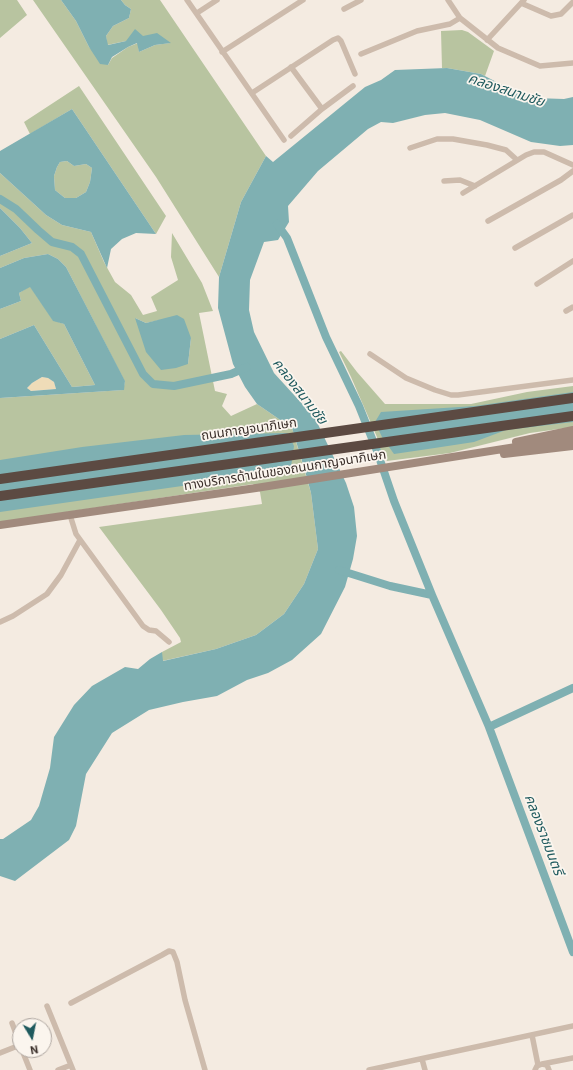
<!DOCTYPE html>
<html>
<head>
<meta charset="utf-8">
<style>
	body { margin:0 }
	#map { position:relative; width:573px; height:1070px; overflow:hidden; background:#f4ebe1; font-family:Roboto,sans-serif }
	canvas { display:block }
	.north { position:absolute; left:12px; top:1018px; width:40px; height:40px; box-sizing:border-box; background:#fbf5ee; border:1px solid #aea6a0; border-radius:50%; rotate:170deg; font-size:11px; font-weight:700; line-height:16px; text-align:center; color:#3b302b }
	.north::after { content:''; display:block; margin:auto; width:14px; height:18px; background:#1f5a5e; clip-path:polygon(50% 0,100% 100%,50% 72%,0 100%) }
</style>
</head>
<body>
<div id="map">
<canvas width="573" height="1070"></canvas>
<div class="north">N</div>
</div>
<script>
const c = document.querySelector('canvas').getContext('2d');
c.lineJoin = 'round';
function fill(path, color) {
  c.fillStyle = color;
  c.fill(path, 'evenodd');
}
function shape(rows) {
  const path = new Path2D();
  for (const r of rows) {
    path.moveTo(r[0], r[1]);
    for (let i = 2; i < r.length; i += 2) path.lineTo(r[i], r[i + 1]);
  }
  return path;
}
function strokePath(path, color, width, dash) {
  c.strokeStyle = color;
  c.lineWidth = width;
  c.lineCap = dash ? 'butt' : 'round';
  c.setLineDash(dash || []);
  c.stroke(path);
}
function label(font, color, halo, rows, align = 'center') {
  c.font = font + ' Roboto,"Noto Sans Thai",sans-serif';
  c.lineWidth = 3.5;
  c.setLineDash([]);
  c.textBaseline = 'middle';
  c.strokeStyle = halo;
  c.fillStyle = color;
  for (const [text, x, y, turn = 0] of rows) {
    c.save();
    c.translate(x, y);
    c.rotate((+turn || 0) * Math.PI / 180);
    c.textAlign = isNaN(turn) ? turn : align;
    if (halo) c.strokeText(text, 0, 0);
    c.fillText(text, 0, 0);
    c.restore();
  }
}
const green = shape([
	[0,0,17,0,27,15,0,38],
	[33,0,61,0,76,21,89,47,108,65,112,58,128,47,138,43,139,52,155,45,170,43,126,41,107,45,106,36,113,26,129,18,131,9,125,5,121,0,160,0,266,156,241,202,219,277,156,177],
	[462,30,468,32,494,51,485,76,481,74,447,68,442,68,441,31],
	[79,86,166,216,156,234,72,109,30,134,24,122],
	[67,161,74,166,86,164,92,168,90,182,86,192,76,198,65,198,55,190,54,176,57,167,60,162],
	[0,173,46,215,62,225,91,232,104,262,115,282,131,295,143,315,157,311,151,297,178,280,171,257,172,233,202,283,213,311,199,313,215,391,227,394,222,406,231,416,257,404,292,428,311,493,318,549,304,584,284,614,256,635,216,649,162,661,162,652,181,642,180,638,161,610,99,527,262,504,260,492,253,484,0,522,0,398,123,390,125,382,66,267,58,259,48,254,24,258,0,268,0,256,32,243,20,228,0,208],
	[135,318,146,323,160,320,191,338,188,364],
	[30,286,53,320,64,324,95,385,72,387,34,325,0,339,0,309,21,301,19,293],
	[341,351,357,372,385,404,471,404,527,392,573,386,573,427,530,433,450,453,387,461,379,448,377,437,351,377,339,352]
]);
const sand = shape([
	[42,377,48,378,54,382,56,389,31,391,27,388,32,383]
]);
const water = shape([
	[61,0,121,0,125,5,131,9,129,18,113,26,106,36,108,45,126,41,135,29,143,36,157,33,171,43,155,45,139,52,137,43,128,47,112,57,108,65,100,64,89,47,76,21],
	[447,68,481,74,508,88,535,98,564,99,573,97,573,145,560,146,531,142,480,120,445,113,425,115,393,123,381,122,368,129,318,171,288,206,289,222,278,240,264,242,250,280,249,310,254,332,274,373,315,418,346,483,354,507,357,536,353,559,345,587,321,634,292,660,268,673,247,680,217,696,183,702,149,710,112,733,86,774,76,826,69,840,15,881,0,876,0,839,3,839,31,820,39,806,50,768,54,737,74,705,92,686,125,667,138,669,150,659,162,652,163,661,216,649,256,635,284,614,304,584,318,549,311,493,305,471,292,428,257,404,245,387,233,364,218,308,219,277,241,202,266,156,273,162,365,87,381,80,395,70],
	[72,109,156,234,136,233,122,239,111,249,107,268,91,232,62,225,46,215,0,173,0,151],
	[67,161,74,166,86,164,92,168,90,182,86,192,76,198,65,198,55,190,54,176,57,167,60,162],
	[0,208,20,228,32,243,0,256],
	[48,254,58,259,66,267,125,381,124,390,0,398,0,339,34,325,72,387,95,385,64,324,53,321,30,287,19,293,21,301,0,309,0,268,24,258],
	[42,377,48,378,54,382,56,389,31,391,27,388,32,383],
	[177,315,184,319,191,338,188,364,176,368,161,370,146,352,135,318,146,323],
	[573,392,573,422,506,430,474,442,428,449,394,454,382,437,375,422,381,412,475,406],
	[288,433,294,446,291,467,196,484,0,512,0,460,82,447,184,435]
]);
const canal = shape([
	[0,199,16,209,38,230,52,242,72,247,81,254,143,374,153,384,174,386,231,374,247,367],
	[277,224,287,238,326,337,359,406,377,451,394,501,432,595],
	[339,570,390,586,432,595,489,727,573,688],
	[489,727,573,952]
]);
const minor = shape([
	[187,0,284,140],
	[448,0,460,18,498,48,540,66,573,63],
	[521,3,551,16,561,14,573,2],
	[344,9,361,0],
	[197,13,217,0],
	[487,40,524,0],
	[222,52,303,0],
	[361,54,417,31,450,24,460,18],
	[291,67,322,109],
	[252,93,333,40,338,38,341,41,355,74],
	[291,136,322,109,353,86],
	[410,148,437,139,453,139,487,145,506,150,517,160],
	[444,181,460,180,475,186],
	[463,193,526,155,534,152,544,152,573,165],
	[488,221,561,180,573,171],
	[515,248,573,215],
	[537,284,573,261],
	[566,311,573,307],
	[370,354,406,378,435,390,451,395,458,395,573,380],
	[70,515,76,534,143,626,149,630,156,631,169,642],
	[0,622,13,616,47,594,61,575,80,540],
	[71,1003,162,955,169,951,173,952,177,962,185,1000,205,1070],
	[47,1006,73,1070],
	[12,1023,20,1044],
	[532,1035,538,1065],
	[22,1050,30,1070],
	[0,1053,20,1045],
	[422,1059,425,1070],
	[542,1064,573,1058],
	[58,1070,71,1065],
	[369,1070,573,1026],
	[535,1070,537,1066,542,1064,547,1065,549,1070]
]);
const secondary = shape([
	[516,442,573,430],
	[504,454,573,446],
	[0,525,256,488,573,438]
]);
const motorway = shape([
	[0,479,573,398],
	[0,496,573,416]
]);
const streetNames = [
	["ถนนกาญจนาภิเษก",249,430,-8],
	["ทางบริการด้านในของถนนกาญจนาภิเษก",285,471,-9]
];
const waterNames = [
	["คลองสนามชัย",506,91,18],
	["คลองสนามชัย",299,392,52],
	["คลองราชมนตรี",543,835,69]
];
fill(green, '#b8c4a0');
fill(sand, '#efdcb8');
fill(water, '#7fb0b2');
strokePath(canal, '#7fb0b2', 8);
strokePath(minor, '#cdbbac', 5.5);
strokePath(secondary, '#a18a7d', 8);
strokePath(motorway, '#5c4a42', 10);
label('13px', '#3b302b', '#fbf5ee', streetNames);
label('italic 14px', '#1f5a5e', '#fbf5ee', waterNames);
</script>
</body>
</html>
